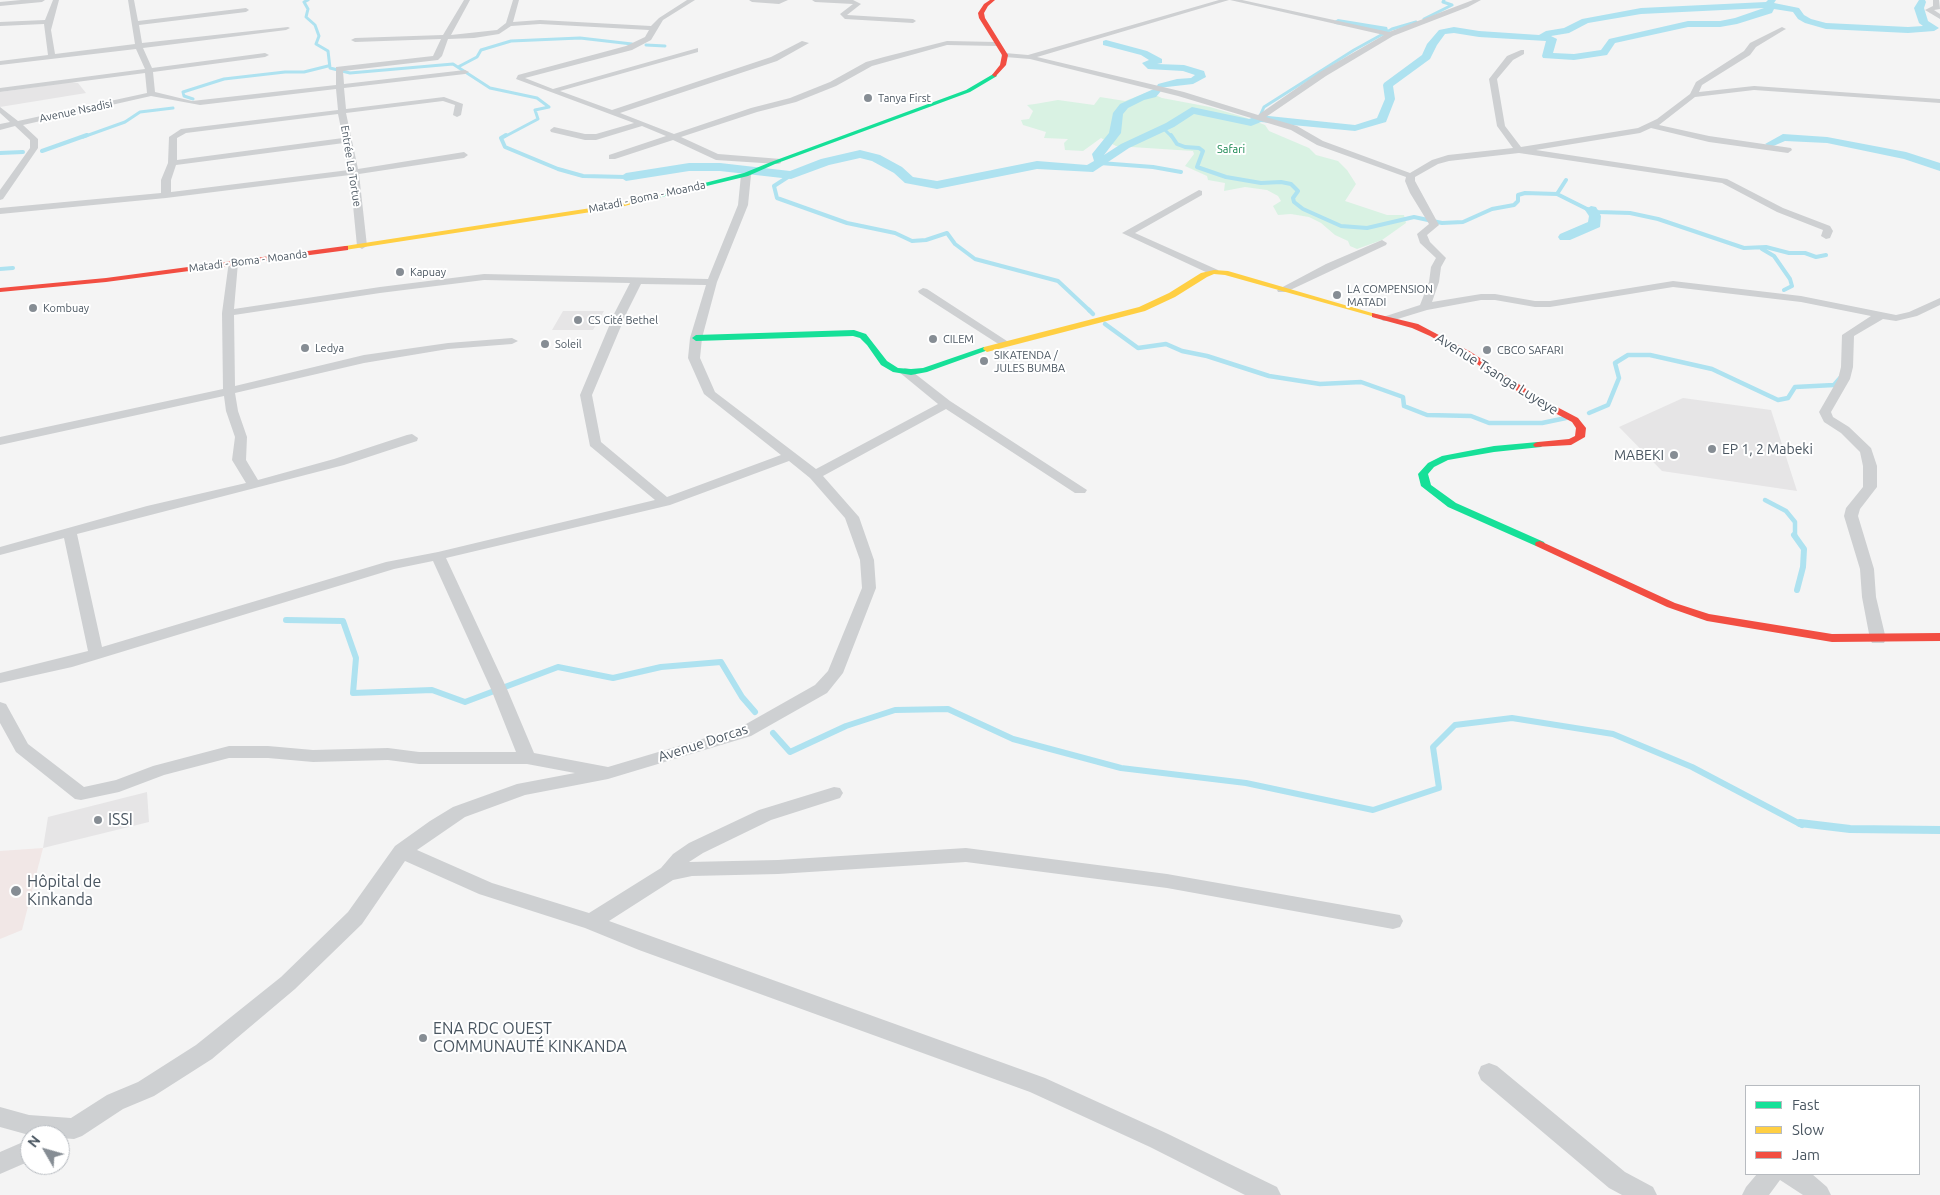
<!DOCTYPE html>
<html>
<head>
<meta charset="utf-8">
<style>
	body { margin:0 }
	#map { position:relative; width:1940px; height:1195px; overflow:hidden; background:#f4f4f4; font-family:Ubuntu,sans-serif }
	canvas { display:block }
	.legend { position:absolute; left:1745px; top:1085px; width:175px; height:90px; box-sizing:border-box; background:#fff; border:1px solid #b7bbc0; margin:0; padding:6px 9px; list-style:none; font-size:15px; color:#4a5661 }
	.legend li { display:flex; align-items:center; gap:10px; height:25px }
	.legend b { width:25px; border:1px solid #b7bbc0 }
	.north { position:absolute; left:20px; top:1125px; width:50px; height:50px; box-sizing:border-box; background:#fff; border:1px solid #b7bbc0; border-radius:50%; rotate:308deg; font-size:14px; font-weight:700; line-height:20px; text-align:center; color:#4a5661 }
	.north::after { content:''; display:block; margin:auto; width:18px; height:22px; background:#868d94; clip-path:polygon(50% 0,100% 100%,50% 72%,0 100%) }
</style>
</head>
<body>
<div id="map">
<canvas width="1940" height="1195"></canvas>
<ul class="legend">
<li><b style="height:6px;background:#16e098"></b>Fast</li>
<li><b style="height:6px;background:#ffcf43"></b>Slow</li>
<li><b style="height:6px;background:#f24e42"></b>Jam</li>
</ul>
<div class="north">N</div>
</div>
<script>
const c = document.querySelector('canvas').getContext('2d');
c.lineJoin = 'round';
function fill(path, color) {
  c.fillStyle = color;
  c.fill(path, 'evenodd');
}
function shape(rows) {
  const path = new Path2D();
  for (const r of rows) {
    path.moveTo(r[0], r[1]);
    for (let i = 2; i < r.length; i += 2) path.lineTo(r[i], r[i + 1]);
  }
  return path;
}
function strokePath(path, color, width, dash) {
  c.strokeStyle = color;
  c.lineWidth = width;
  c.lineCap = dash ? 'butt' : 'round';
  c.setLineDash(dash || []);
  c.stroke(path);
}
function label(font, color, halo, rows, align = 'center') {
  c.font = font + ' Ubuntu,sans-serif';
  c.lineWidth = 4;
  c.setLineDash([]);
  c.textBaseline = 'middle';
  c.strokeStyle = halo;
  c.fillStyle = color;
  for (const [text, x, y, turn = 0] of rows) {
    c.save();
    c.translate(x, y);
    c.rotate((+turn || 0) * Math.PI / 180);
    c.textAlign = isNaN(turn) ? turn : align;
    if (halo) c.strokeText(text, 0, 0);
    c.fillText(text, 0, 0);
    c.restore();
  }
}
const education = shape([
	[71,82,78,83,86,93,0,107,0,92],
	[563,311,604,311,593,330,552,330],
	[1683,398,1771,410,1797,491,1662,471,1619,427],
	[147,792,149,822,43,848,48,817]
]);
const medical = shape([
	[43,848,22,930,0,939,0,851]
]);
const green = shape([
	[1148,92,1162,98,1210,107,1247,118,1265,125,1269,131,1309,148,1316,155,1338,161,1347,170,1356,184,1345,201,1387,215,1404,215,1406,223,1382,240,1357,249,1350,246,1348,241,1335,235,1321,223,1309,217,1291,214,1278,215,1273,206,1281,201,1278,196,1267,190,1245,187,1224,191,1225,183,1208,180,1207,176,1185,166,1194,154,1193,151,1116,146,1101,138,1083,151,1065,150,1064,143,1068,139,1044,138,1046,132,1023,125,1021,120,1029,119,1033,111,1027,105,1035,104,1058,100,1094,105,1100,97,1125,101]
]);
const streamFar4 = shape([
	[308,0,304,2,308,9,306,17,315,25,319,36,316,44,328,51,330,68,350,73,453,64,490,88,537,98,549,107,535,110,538,119,504,137],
	[1424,19,1452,5,1443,2,1444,0],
	[646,45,665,46],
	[458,67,477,57,481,50,511,41,580,38,632,44],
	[193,99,184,96,183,92,224,79,285,72,304,72,328,66],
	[1259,118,1264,107,1354,50,1392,29,1416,22],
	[1163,128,1172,137],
	[83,137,125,122,140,112,173,108]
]);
const streamFar3 = shape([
	[506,135,501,138,505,147,558,169,583,176,626,177],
	[1171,135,1177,144,1185,147,1199,148,1203,151,1197,167,1226,177,1261,183,1281,182,1291,184,1298,191,1293,198,1294,202,1303,209,1341,226,1367,228,1414,217,1442,223,1463,222,1492,209,1514,205,1518,201,1518,195,1525,193,1557,194,1566,180],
	[42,151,87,135],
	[0,153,23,152],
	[1100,163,1153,167,1181,172],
	[791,175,774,186,777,198,847,223,895,233,912,241,926,240,947,233,955,244,975,259,1058,281,1090,311],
	[1557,194,1587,209,1598,212,1630,213,1658,219,1744,248,1766,247,1789,253,1805,253,1816,257,1826,255],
	[1762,249,1774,256,1790,279,1792,286,1784,290],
	[0,269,13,268]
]);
const streamFar2 = shape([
	[1089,310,1093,314],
	[1105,324,1138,348,1166,344,1182,351,1207,356,1269,376,1320,384,1361,382,1403,397,1404,406,1427,415,1471,416,1489,423,1542,423,1566,418],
	[1589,413,1608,405,1619,378,1615,363,1628,355,1650,355,1712,369,1778,400,1788,398,1795,387,1834,385,1841,377],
	[1765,500,1786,511,1795,522,1795,536]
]);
const streamFar1 = shape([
	[1794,535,1804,549,1803,567,1797,590],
	[286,620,343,621,356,658,353,693,432,690,465,702,558,667,613,678,661,667,721,662,742,697,755,712],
	[773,733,790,752,846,726,895,710,948,709,1013,739,1121,768,1246,783,1373,810,1439,788,1433,747,1455,725,1512,718,1613,734,1692,767,1802,825]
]);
const stream = shape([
	[1800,823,1850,829,1940,830]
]);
const canal = shape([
	[1768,0,1776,0,1774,3,1799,8,1804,15,1811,19,1826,23,1908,27,1923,26,1919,23,1914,8,1919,0,1925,0,1926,2,1924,8,1928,21,1939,28,1934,31,1908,33,1826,29,1805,23,1798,19,1793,12,1774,9,1772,13,1737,24,1720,27,1688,27,1615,43,1607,55,1574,60,1543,58,1542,56,1546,41,1479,37,1454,33,1445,34,1437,45,1430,59,1393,86,1395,99,1386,122,1355,131,1261,122,1251,126,1194,114,1174,127,1129,148,1093,172,1037,169,937,189,905,183,894,173,872,161,860,158,829,165,791,179,720,171,689,171,626,181,620,177,626,173,689,163,720,163,790,171,821,159,860,150,880,155,902,167,913,177,937,181,1037,161,1087,165,1094,161,1092,154,1109,133,1113,113,1120,104,1156,88,1161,91,1156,97,1144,100,1128,108,1123,114,1121,133,1104,155,1121,144,1166,123,1192,107,1249,119,1259,115,1355,125,1377,118,1385,99,1383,85,1384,83,1422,55,1427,44,1439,30,1454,27,1479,31,1539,35,1546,31,1564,28,1582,19,1641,8,1766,2,1768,0],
	[1764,8,1735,18,1720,21,1688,21,1609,39,1601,50,1574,54,1553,53,1557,39,1551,36,1569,33,1588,23,1641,14,1764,8],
	[1338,19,1387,27,1389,33,1384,36,1381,35,1379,31,1335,24,1333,22,1338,19],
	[1106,40,1147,51,1162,59,1162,63,1157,64,1184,65,1204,71,1206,77,1193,84,1158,88,1157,86,1158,84,1177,79,1191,78,1195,75,1183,71,1148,69,1142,63,1149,60,1141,55,1103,45,1103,41,1106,40],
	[1783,134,1827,137,1906,152,1940,163,1940,171,1904,159,1827,143,1785,141,1771,147,1765,144,1783,134],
	[1591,206,1596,207,1601,216,1600,227,1570,240,1560,240,1558,237,1560,234,1588,222,1589,216,1585,210,1591,206]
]);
const street = shape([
	[21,0,45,0,42,2,0,6,0,2,21,0],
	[53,0,59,0,51,30,55,54,135,44,128,0,134,0,138,21,246,8,249,10,246,12,139,25,142,43,288,27,290,28,286,30,143,48,152,68,265,53,269,55,265,57,153,72,155,92,192,101,336,85,336,67,433,56,441,39,355,42,351,40,355,38,443,35,464,0,470,0,451,35,497,30,506,23,513,0,519,0,513,22,540,20,651,26,659,18,687,0,695,0,663,20,651,40,632,50,525,78,553,89,698,48,698,52,560,91,612,110,771,57,802,41,809,43,777,61,620,113,674,134,751,108,790,98,830,82,866,62,884,57,947,41,997,42,1001,44,997,46,947,45,872,66,836,86,796,102,757,112,681,137,718,154,781,159,781,163,778,164,716,160,673,140,615,159,609,159,609,155,666,136,642,126,596,140,585,140,551,132,550,130,554,127,585,134,596,134,634,123,516,79,518,75,626,46,645,37,649,30,540,24,511,26,499,34,474,38,448,39,442,56,438,60,343,71,344,84,465,70,469,72,465,74,344,88,346,109,444,97,463,104,461,115,457,117,453,115,455,105,443,101,346,113,358,169,464,152,468,155,464,158,359,174,367,246,362,249,357,246,350,175,166,198,0,214,0,208,161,193,161,180,168,163,169,137,181,129,338,110,336,89,200,105,151,96,23,125,38,139,38,148,3,199,0,200,0,190,30,148,30,140,15,126,0,130,0,124,10,122,0,113,0,107,18,121,147,93,145,73,0,92,0,88,145,69,136,49,0,65,0,61,48,55,44,24,0,26,0,22,45,20,53,0],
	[338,114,343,138,177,160,177,138,186,133,338,114],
	[344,143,349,170,171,192,171,180,176,165,344,143],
	[749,0,788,0,779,4,752,2,749,0],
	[812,0,853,0,861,4,847,15,913,19,916,21,913,23,845,19,840,14,853,4,815,2,812,0],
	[1219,0,1229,0,1037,57,1184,92,1258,115,1320,72,1384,35,1230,0,1242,0,1389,32,1473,0,1481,0,1468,7,1393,36,1326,76,1266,117,1297,126,1323,141,1410,173,1432,160,1448,155,1513,148,1497,126,1489,79,1507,56,1521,50,1524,50,1524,54,1513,60,1497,79,1505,126,1521,147,1638,128,1657,119,1690,94,1696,82,1744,51,1750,43,1782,27,1786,29,1784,30,1756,47,1750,55,1702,85,1699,92,1754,86,1940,99,1940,103,1754,90,1695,97,1659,125,1709,136,1791,148,1792,150,1788,153,1709,142,1651,128,1640,133,1536,150,1727,179,1783,208,1830,226,1833,231,1830,238,1826,239,1821,236,1823,230,1777,212,1722,183,1519,153,1449,161,1438,164,1415,177,1415,181,1439,225,1427,235,1430,242,1446,258,1441,267,1439,282,1432,302,1481,294,1495,294,1535,301,1550,301,1673,281,1801,296,1896,315,1909,312,1940,298,1940,305,1917,316,1896,321,1883,319,1854,336,1853,367,1850,379,1831,412,1833,417,1849,427,1871,448,1877,466,1877,487,1860,509,1858,516,1874,569,1876,597,1886,639,1884,643,1872,643,1870,639,1862,597,1860,569,1844,516,1846,508,1863,487,1863,466,1860,452,1841,433,1824,422,1819,412,1838,379,1841,367,1842,335,1871,316,1801,302,1673,287,1550,307,1535,307,1495,300,1481,300,1427,310,1391,321,1383,321,1381,319,1383,317,1420,305,1429,282,1431,267,1436,258,1420,243,1417,234,1429,224,1410,193,1405,181,1406,177,1317,145,1291,130,1178,96,1030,59,1005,57,1001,55,1005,53,1028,55,1219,0],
	[1933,0,1939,0,1940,9,1934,10,1940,14,1940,19,1925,10,1933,6,1933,0],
	[746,172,751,175,748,205,717,282,702,338,700,358,715,392,816,469,938,404,899,372,905,368,909,369,950,401,1087,490,1085,493,1075,493,946,409,823,476,859,517,874,560,876,588,843,673,827,693,751,736,608,779,525,795,465,817,417,850,492,883,589,913,661,868,673,854,689,843,759,810,834,787,840,788,843,793,840,798,771,820,703,853,689,862,778,860,966,848,1167,874,1400,915,1403,921,1400,927,1393,929,1167,888,966,862,778,874,692,876,673,880,609,921,1045,1078,1166,1133,1277,1187,1281,1195,1245,1195,1150,1147,1030,1092,639,950,585,928,479,894,405,861,362,924,295,989,212,1059,154,1096,123,1109,82,1136,74,1139,60,1138,60,1135,29,1135,0,1127,0,1107,29,1115,71,1118,107,1095,138,1082,196,1045,281,977,348,912,395,846,430,821,453,807,517,784,575,773,527,764,419,764,388,760,313,762,268,758,229,758,164,775,119,792,81,800,75,799,16,752,0,723,0,702,6,704,28,744,84,787,116,780,153,766,229,746,268,746,313,750,388,748,419,752,516,752,491,689,433,561,394,569,72,667,0,683,0,673,88,651,64,538,0,555,0,547,147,506,246,483,232,460,235,437,226,411,224,396,0,445,0,437,223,389,222,313,229,261,233,260,238,263,234,309,380,287,484,274,708,279,738,205,741,175,746,172],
	[484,280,630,283,615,312,580,395,590,446,655,500,438,552,386,562,102,647,77,534,344,465,417,441,418,438,412,434,407,435,334,459,258,480,246,460,247,437,238,411,235,393,364,363,448,349,512,344,518,341,512,338,448,343,364,355,235,386,234,315,380,293,484,280],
	[641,284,706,285,690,338,688,358,704,394,781,455,667,497,601,442,592,395,627,312,641,284],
	[789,461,810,478,845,518,860,560,862,588,828,671,815,685,739,728,608,767,534,753,507,689,446,558,670,505,789,461],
	[1199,190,1202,191,1202,195,1135,233,1218,270,1219,272,1218,274,1210,274,1122,233,1199,190],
	[1382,240,1387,243,1386,245,1286,292,1278,292,1277,290,1326,264,1382,240],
	[923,288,927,289,1010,343,1004,346,1000,345,919,293,918,291,923,288],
	[1489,1063,1497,1066,1625,1172,1653,1187,1657,1195,1622,1195,1609,1188,1481,1080,1478,1073,1481,1066,1489,1063],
	[30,1139,30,1161,0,1174,0,1152,30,1139],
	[1757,1174,1812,1174,1827,1187,1831,1195,1803,1195,1780,1180,1769,1195,1742,1195,1746,1187,1757,1174]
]);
const fast = shape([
	[995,73,997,76,970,92,775,164,748,176,657,198,653,196,744,173,771,162,966,90,995,73],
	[854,330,866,334,887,361,898,368,911,369,923,368,984,347,990,347,991,349,927,372,911,375,893,372,881,365,867,345,860,338,853,336,696,341,692,338,696,335,854,330],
	[1538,442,1541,443,1543,445,1541,447,1494,452,1448,460,1434,467,1428,474,1431,485,1456,503,1544,542,1545,544,1544,546,1536,546,1448,507,1421,486,1418,474,1428,463,1442,456,1494,446,1538,442]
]);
const slow = shape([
	[657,194,661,196,659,197,617,208,345,250,341,248,345,246,617,204,657,194],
	[1214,270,1228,271,1379,315,1375,317,1225,275,1214,274,1207,277,1175,297,1145,311,987,352,983,349,984,347,1139,307,1169,293,1201,273,1214,270]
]);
const jam = shape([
	[990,0,995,0,988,6,984,13,985,18,1008,55,1006,65,995,77,992,75,1000,65,1002,55,979,18,978,13,984,4,990,0],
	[345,246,348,246,348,250,106,282,0,292,0,288,106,278,345,246],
	[1372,313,1418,324,1471,352,1538,397,1578,418,1586,428,1585,437,1571,445,1535,447,1533,445,1535,443,1538,442,1569,439,1575,436,1576,428,1572,422,1532,401,1465,356,1430,336,1412,328,1372,317,1372,313],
	[1540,541,1675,603,1709,614,1832,634,1940,633,1940,641,1832,642,1707,621,1667,607,1536,546,1535,544,1536,542,1540,541]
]);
const markers = [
	[868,98,5,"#868d94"],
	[400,272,5,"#868d94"],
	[1337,295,5,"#868d94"],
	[33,308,5,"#868d94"],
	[578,320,5,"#868d94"],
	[933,339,5,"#868d94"],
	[545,344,5,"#868d94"],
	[305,348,5,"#868d94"],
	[1487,350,5,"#868d94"],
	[984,361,5,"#868d94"],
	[1712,449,5,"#868d94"],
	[1674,455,5,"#868d94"],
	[98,820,5,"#868d94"],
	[16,891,6,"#868d94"],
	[423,1038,5,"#868d94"]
];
const farPoinames = [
	["Tanya First",878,98],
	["Kapuay",410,272],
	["LA COMPENSION",1347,289],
	["MATADI",1347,302],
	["Kombuay",43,308],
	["CS Cité Bethel",588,320],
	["CILEM",943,339],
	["Soleil",555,344],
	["Ledya",315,348],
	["CBCO SAFARI",1497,350],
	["SIKATENDA /",994,355],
	["JULES BUMBA",994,368]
];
const farStreetnames = [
	["Avenue Nsadisi",76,111,-12],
	["Entrée La Tortue",351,166,81],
	["Matadi - Boma - Moanda",647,197,-12],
	["Matadi - Boma - Moanda",248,261,-7]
];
const farParknames = [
	["Safari",1231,149]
];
const streetNames = [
	["Avenue Tsanga Luyeye",1497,374,32],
	["Avenue Dorcas",703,743,-18]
];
const poiNames = [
	["EP 1, 2 Mabeki",1722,449],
	["MABEKI",1664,455,"right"]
];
const nearPoinames = [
	["ISSI",108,820],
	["Hôpital de",27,882],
	["Kinkanda",27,900],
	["ENA RDC OUEST",433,1029],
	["COMMUNAUTÉ KINKANDA",433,1047]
];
fill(education, '#e6e5e6');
fill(medical, '#f1e7e6');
fill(green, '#d9f2e3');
strokePath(streamFar4, '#aee2f0', 3);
strokePath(streamFar3, '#aee2f0', 4);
strokePath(streamFar2, '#aee2f0', 4.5);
strokePath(streamFar1, '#aee2f0', 6);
strokePath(stream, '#aee2f0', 8);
fill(canal, '#aee2f0');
fill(street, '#ced0d2');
fill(fast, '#16e098');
fill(slow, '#ffcf43');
fill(jam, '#f24e42');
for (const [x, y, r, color] of markers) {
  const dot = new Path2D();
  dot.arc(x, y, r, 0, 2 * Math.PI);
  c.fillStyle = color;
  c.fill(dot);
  strokePath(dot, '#fff', 2);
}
label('11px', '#4a5661', '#fff', farPoinames, 'left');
label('11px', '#4a5661', '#fff', farStreetnames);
label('11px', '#17864f', '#fff', farParknames);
label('14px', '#4a5661', '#fff', streetNames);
label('14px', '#4a5661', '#fff', poiNames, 'left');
label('16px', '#4a5661', '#fff', nearPoinames, 'left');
</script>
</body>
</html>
